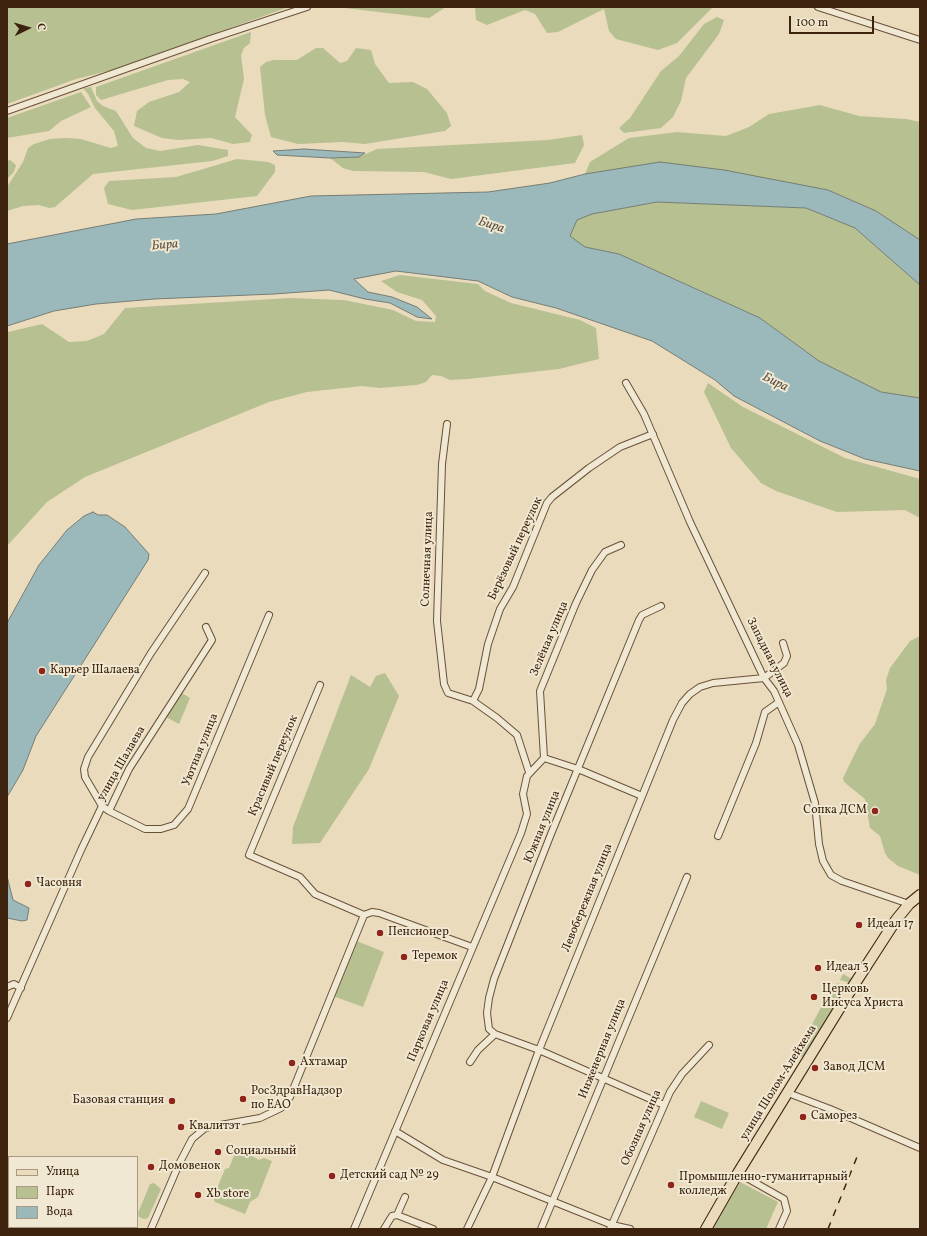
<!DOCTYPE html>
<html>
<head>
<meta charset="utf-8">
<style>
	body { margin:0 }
	#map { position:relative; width:927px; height:1236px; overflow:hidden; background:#eadbbc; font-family:Vollkorn,serif }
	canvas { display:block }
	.frame { position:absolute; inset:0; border:8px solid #3d230d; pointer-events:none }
	.legend { position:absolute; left:8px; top:1156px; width:130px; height:72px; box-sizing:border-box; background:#f1e8d3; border:1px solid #a99984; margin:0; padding:5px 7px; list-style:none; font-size:12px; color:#3d230d }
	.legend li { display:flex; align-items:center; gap:8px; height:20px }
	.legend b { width:20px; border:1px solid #a99984 }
	.north { position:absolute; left:8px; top:8px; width:40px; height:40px; -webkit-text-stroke:3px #f1e8d3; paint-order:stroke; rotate:85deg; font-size:11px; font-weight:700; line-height:16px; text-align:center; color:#3d230d }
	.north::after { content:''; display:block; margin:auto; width:14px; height:18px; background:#3d230d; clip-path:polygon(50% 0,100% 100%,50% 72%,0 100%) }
	.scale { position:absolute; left:789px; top:16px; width:85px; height:18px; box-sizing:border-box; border:2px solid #3d230d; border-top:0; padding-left:5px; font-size:12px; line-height:14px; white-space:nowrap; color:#3d230d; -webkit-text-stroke:3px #f1e8d3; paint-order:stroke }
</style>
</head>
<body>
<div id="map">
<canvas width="927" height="1236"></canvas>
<div class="frame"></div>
<ul class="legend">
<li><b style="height:5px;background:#eadbbc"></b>Улица</li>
<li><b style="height:11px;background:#b6c091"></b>Парк</li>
<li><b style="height:11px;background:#9bb9ba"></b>Вода</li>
</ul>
<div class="north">С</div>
<div class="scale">100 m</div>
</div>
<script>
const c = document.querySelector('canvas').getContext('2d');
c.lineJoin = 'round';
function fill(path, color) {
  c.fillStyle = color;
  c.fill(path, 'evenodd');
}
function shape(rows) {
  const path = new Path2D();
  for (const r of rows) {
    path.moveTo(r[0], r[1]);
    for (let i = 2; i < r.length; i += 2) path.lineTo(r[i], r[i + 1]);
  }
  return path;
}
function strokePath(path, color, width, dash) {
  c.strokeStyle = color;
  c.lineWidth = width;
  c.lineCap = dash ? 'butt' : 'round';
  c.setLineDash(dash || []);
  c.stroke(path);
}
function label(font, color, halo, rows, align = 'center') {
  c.font = font + ' Vollkorn,serif';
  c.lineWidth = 4;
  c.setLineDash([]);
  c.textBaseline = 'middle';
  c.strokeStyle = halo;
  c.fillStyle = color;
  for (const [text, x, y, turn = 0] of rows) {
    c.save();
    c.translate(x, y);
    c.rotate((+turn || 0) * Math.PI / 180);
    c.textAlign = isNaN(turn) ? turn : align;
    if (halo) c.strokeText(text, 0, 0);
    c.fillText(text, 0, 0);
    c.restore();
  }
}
const green = shape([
	[7,7,289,7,112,70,76,79,7,104],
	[336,7,446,7,429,18],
	[475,7,713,7,677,43,658,50,616,39,609,31,604,9,558,32,547,33,535,14,525,10,487,25,476,20],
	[717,17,724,20,719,34,686,78,681,101,673,117,661,128,624,133,619,128,630,118,661,71,679,56,704,24],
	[251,32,250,43,244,48,241,55,244,79,235,117,252,135,250,142,233,144,211,138,178,140,162,138,134,126,137,111,149,102,179,92,190,82,183,79,168,80,101,100,96,95,96,87],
	[316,48,323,48,340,63,347,61,356,48,371,50,375,64,389,83,413,82,427,89,447,113,451,126,445,131,365,144,343,142,298,144,271,137,265,115,260,67,266,62,274,60,297,60],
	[91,87,97,101,103,106,116,111,133,138,146,148,160,151,198,145,228,150,228,156,212,161,93,174,55,207,49,208,39,205,23,206,7,211,7,187,23,162,28,148,34,144,50,139,66,138,81,139,111,148,118,146,114,131,95,108,88,94,83,88],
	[81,92,91,107,61,121,49,131,7,138,7,118],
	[820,105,859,116,906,119,920,122,920,240,876,211,828,190,585,174,590,162,629,138,677,132,726,136,749,127,769,114],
	[582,135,584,145,575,163,451,179,424,172,353,171,343,168,330,158,359,157,377,149,548,140],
	[237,159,268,162,275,165,275,172,257,196,132,210,108,204,104,188,109,181,176,177],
	[10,160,16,165,14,172,7,179,7,161],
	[657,202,806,208,855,228,920,285,920,398,881,392,819,361,760,318,619,254,584,247,570,236,577,220,592,214],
	[400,275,478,284,485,291,511,303,580,320,596,328,599,359,559,369,468,379,450,380,441,376,432,375,426,382,417,385,380,388,362,386,307,392,269,402,85,477,47,502,7,546,8,332,42,324,69,342,87,341,104,334,125,308,290,298,344,300,393,310,416,321,435,322,436,316,422,300,397,292,381,281],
	[708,383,743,407,845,458,920,479,920,518,905,510,837,512,776,491,761,483,731,448,704,392],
	[920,636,920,875,898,866,888,858,885,853,880,836,870,828,865,799,844,782,843,778,859,745,875,724,887,689,886,680,890,668,910,641],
	[385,673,399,696,369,769,320,843,292,844,293,827,351,675,370,687,376,676],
	[182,693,190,698,179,724,166,717],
	[354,940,384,952,363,1007,333,996],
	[843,974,852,979,850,983,840,980],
	[838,983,844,988,844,990,805,1055,801,1057,796,1054,832,987],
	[701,1101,729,1113,722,1129,694,1117],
	[237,1148,259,1160,264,1158,272,1161,258,1197,250,1202,245,1214,215,1202,213,1198,225,1169,229,1168],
	[740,1182,778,1202,766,1229,712,1229],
	[154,1183,161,1189,148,1218,144,1219,139,1217,138,1213,150,1184]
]);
const water = shape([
	[304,149,365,153,359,157,330,158,277,155,273,151,304,149],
	[660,162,724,170,828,190,876,211,920,240,920,285,855,228,806,208,657,202,592,214,577,220,570,236,585,247,619,254,760,318,819,361,881,392,920,398,920,471,865,459,820,441,734,396,715,380,652,341,556,308,512,297,478,281,396,271,354,279,368,292,392,297,417,307,432,319,417,317,390,303,365,299,329,290,274,294,154,299,96,304,54,311,7,326,7,244,136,219,216,214,311,196,488,192,550,183,585,174,660,162],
	[93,512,98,515,107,515,125,527,149,554,148,560,36,736,23,770,7,797,7,623,39,565,67,530,84,516,93,512],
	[7,876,13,900,29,908,27,920,22,921,7,918,7,876]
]);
const street = shape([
	[818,7,920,40],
	[7,111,210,39,307,7],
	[626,383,644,414,690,522,764,678,774,691,798,745,815,803,819,844,823,861,831,875,842,881,909,904],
	[447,424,442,464,437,621,444,684,448,693,473,701,497,718,517,735,529,772],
	[320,685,249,855,300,877,315,894,364,915],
	[473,701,479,689,488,644,500,609,513,587,547,503,552,497,589,468,620,447,653,434],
	[544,758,540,691,576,603,592,570,605,552,621,545],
	[544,758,578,769,642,796],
	[102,806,85,777,84,769,88,757,151,653,205,573],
	[109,811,145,829,161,829,174,825,188,809,269,615],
	[718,836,756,743,765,712,779,702],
	[7,987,14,984,21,988],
	[7,1018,81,850,102,806,109,811,129,769,212,640,206,627],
	[495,1034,539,1050,664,1105],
	[470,1062,478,1050,495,1034,489,1029,487,1013,489,998,494,979,551,834,639,620,642,615,661,606],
	[788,1093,830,1109,920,1148],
	[395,1131,443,1160,492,1177,612,1225,630,1229],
	[738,1173,784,1199,787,1211,779,1229],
	[397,1215,433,1229],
	[151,1229,179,1164,192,1139,204,1129,209,1127,260,1118,281,1108,290,1097,364,915,372,912,379,913,472,947],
	[354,1229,521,833,527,814,523,794,527,776,544,758],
	[384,1229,392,1216,397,1215,405,1197],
	[467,1229,492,1177,539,1050,673,720,682,703,690,694,700,687,713,683,764,678,784,663,787,656,783,643],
	[541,1229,687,877],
	[610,1229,670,1092,682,1074,709,1045]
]);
const secondary = shape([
	[7,1207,9,1208],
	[57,1227,62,1229]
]);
const primary = shape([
	[706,1229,738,1173,852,988,896,920,909,904,920,895]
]);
const rail = shape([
	[828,1229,859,1152]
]);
const markers = [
	[42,671,4,"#8f2418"],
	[875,811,4,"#8f2418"],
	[28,884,4,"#8f2418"],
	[859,925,4,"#8f2418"],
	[380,933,4,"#8f2418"],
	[404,957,4,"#8f2418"],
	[818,968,4,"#8f2418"],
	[814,997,4,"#8f2418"],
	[292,1063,4,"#8f2418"],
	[815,1068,4,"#8f2418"],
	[243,1099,4,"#8f2418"],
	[172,1101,4,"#8f2418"],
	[803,1117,4,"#8f2418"],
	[181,1127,4,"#8f2418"],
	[218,1152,4,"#8f2418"],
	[151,1167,4,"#8f2418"],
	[332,1176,4,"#8f2418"],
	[671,1185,4,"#8f2418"],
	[198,1195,4,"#8f2418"]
];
const streetNames = [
	["Берёзовый переулок",516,549,-65],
	["Солнечная улица",428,559,-88],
	["Зелёная улица",550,639,-67],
	["Западная улица",769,658,63],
	["Уютная улица",201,750,-68],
	["улица Шалаева",122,764,-60],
	["Красивый переулок",274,766,-67],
	["Южная улица",543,827,-68],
	["Левобережная улица",588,898,-68],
	["Парковая улица",429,1021,-67],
	["Инженерная улица",603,1049,-68],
	["улица Шолом-Алейхема",779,1083,-58],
	["Обозная улица",642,1128,-66]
];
const poiNames = [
	["Карьер Шалаева",50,671],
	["Сопка ДСМ",867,811,"right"],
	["Часовня",36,884],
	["Идеал 17",867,925],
	["Пенсионер",388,933],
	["Теремок",412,957],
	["Идеал 3",826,968],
	["Церковь",822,990],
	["Иисуса Христа",822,1004],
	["Ахтамар",300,1063],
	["Завод ДСМ",823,1068],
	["РосЗдравНадзор",251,1092],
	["по ЕАО",251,1106],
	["Базовая станция",164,1101,"right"],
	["Саморез",811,1117],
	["Квалитэт",189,1127],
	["Социальный",226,1152],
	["Домовенок",159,1167],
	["Детский сад № 29",340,1176],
	["Промышленно-гуманитарный",679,1178],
	["колледж",679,1192],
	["Xb store",206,1195]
];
const waterNames = [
	["Бира",491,226,18],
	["Бира",165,246,-5],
	["Бира",775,383,26]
];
fill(green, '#b6c091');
fill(water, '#9bb9ba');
strokePath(water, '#757d75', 1);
strokePath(street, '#685139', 8);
strokePath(secondary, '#3d230d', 11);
strokePath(primary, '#3d230d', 12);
strokePath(street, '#f1e8d3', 6);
strokePath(secondary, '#f1e8d3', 9);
strokePath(primary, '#eadbbc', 10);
strokePath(rail, '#3d230d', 1.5, [7, 7]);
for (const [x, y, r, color] of markers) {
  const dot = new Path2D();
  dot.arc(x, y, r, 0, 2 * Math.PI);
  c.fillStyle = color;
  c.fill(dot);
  strokePath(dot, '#f1e8d3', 1.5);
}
label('12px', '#3d230d', '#f1e8d3', streetNames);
label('12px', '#3d230d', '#f1e8d3', poiNames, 'left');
label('italic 13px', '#595041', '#f1e8d3', waterNames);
</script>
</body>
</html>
